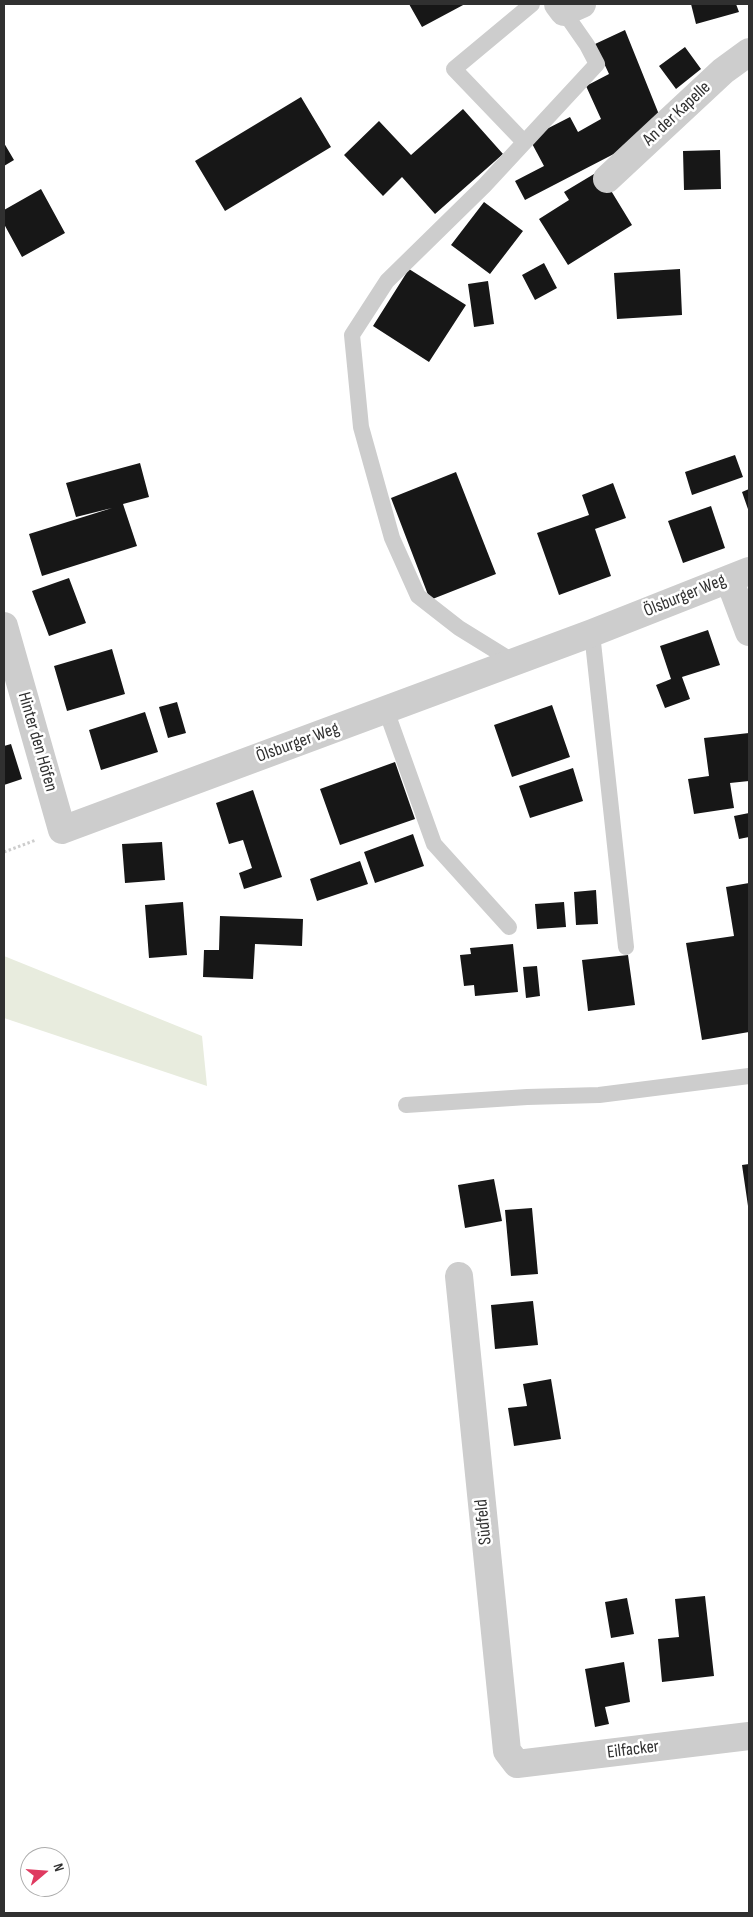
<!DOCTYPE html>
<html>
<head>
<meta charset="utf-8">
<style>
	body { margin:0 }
	#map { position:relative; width:753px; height:1917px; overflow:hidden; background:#fff; font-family:"Sofia Sans Condensed",sans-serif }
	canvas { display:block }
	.frame { position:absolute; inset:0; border:5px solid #303030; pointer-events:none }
	.north { position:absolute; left:20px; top:1847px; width:50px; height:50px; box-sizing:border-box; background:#fff; border:1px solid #acacac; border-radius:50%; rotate:72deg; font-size:14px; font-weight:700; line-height:20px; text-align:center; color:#303030 }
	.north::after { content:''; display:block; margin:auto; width:18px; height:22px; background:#df3a60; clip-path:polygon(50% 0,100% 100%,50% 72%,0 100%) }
</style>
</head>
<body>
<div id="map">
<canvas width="753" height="1917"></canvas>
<div class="frame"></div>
<div class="north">N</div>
</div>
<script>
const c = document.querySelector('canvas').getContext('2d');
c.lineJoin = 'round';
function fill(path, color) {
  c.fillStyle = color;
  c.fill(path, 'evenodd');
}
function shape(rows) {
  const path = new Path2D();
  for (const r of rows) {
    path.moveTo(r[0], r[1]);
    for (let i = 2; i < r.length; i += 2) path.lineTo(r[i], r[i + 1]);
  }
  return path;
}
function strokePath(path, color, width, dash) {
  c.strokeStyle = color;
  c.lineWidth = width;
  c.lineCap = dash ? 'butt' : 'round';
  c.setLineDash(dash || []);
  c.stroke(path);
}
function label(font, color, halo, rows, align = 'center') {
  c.font = font + ' "Sofia Sans Condensed",sans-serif';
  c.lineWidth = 5;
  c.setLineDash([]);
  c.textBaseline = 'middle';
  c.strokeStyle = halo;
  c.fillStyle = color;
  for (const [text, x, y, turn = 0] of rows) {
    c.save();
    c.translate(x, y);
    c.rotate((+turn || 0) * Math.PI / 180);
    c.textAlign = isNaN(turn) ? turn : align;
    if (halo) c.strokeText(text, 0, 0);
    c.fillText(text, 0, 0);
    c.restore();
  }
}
const green = shape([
	[4,956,202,1036,207,1086,4,1018]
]);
const building = shape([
	[409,4,465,4,422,27],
	[691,4,736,4,739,12,696,24],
	[625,30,660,117,635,143,525,200,515,181,544,166,529,138,570,117,578,132,601,119,586,86,609,74,595,44],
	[685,47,701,69,676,89,659,66],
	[301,97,331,147,225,211,195,161],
	[463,109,503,154,435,214,402,177,383,196,344,155,379,121,411,155],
	[4,143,14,160,4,166],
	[720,150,721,189,684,190,683,151],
	[599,171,632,225,568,265,539,219,569,200,564,192],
	[41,189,65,233,22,257,4,224,4,210],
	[484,202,523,231,490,274,451,245],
	[544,263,557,288,535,300,522,275],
	[409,269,466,305,429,362,373,326],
	[680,269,682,315,617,319,614,273],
	[488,281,494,324,474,327,468,284],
	[735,455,743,477,692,495,685,472],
	[140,463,149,497,123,504,137,546,42,576,29,534,112,508,76,517,66,483],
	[456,472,496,574,430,600,391,498],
	[613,483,626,518,595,529,611,576,559,595,537,533,589,515,582,495],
	[749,489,749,512,742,492],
	[711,506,725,548,683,563,668,521],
	[69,578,86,623,49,636,32,591],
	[708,630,720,665,682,677,690,699,665,708,656,685,671,679,660,646],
	[112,649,125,694,67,711,54,666],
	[177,702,186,733,168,738,159,707],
	[552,705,570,757,512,777,494,725],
	[145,712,158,752,101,770,89,730],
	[749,733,749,781,730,783,734,808,694,814,688,779,709,776,704,738],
	[11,744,22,779,4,785,4,746],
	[395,762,415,819,340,845,320,789],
	[573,768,583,801,530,818,519,786],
	[253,790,282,877,244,889,239,873,252,868,243,840,229,844,216,803],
	[749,813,749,837,739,839,734,816],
	[413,834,424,866,375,883,364,852],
	[162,842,165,880,125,883,122,844],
	[360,861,368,884,317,901,310,879],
	[749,883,749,1032,702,1040,686,943,734,936,726,887],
	[596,890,598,924,576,925,574,892],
	[183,902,187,955,149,958,145,905],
	[564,902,566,927,537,929,535,904],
	[220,916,303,919,302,946,255,944,253,979,203,977,204,950,219,950],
	[513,944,518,992,475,996,474,985,464,986,460,955,471,954,470,948],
	[628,955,635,1005,588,1011,582,960],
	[537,966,540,996,526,998,523,967],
	[749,1164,749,1206,748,1206,742,1165],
	[494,1179,502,1221,465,1228,458,1185],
	[532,1208,538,1274,511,1276,505,1210],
	[533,1301,538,1345,495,1349,491,1305],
	[551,1379,561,1439,514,1446,508,1408,527,1406,523,1384],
	[705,1596,714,1676,662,1682,658,1639,679,1637,675,1599],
	[627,1598,634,1634,611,1638,605,1602],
	[624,1662,630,1702,605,1707,609,1724,595,1727,585,1669]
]);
const path = shape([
	[4,852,36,840]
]);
const lane = shape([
	[524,142,454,69,532,4],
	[592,633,626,947],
	[514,662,459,628,418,596,392,538,361,427,352,335,387,281,484,186,597,64,587,45,564,12],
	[386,710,434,844,509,927],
	[406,1105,527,1097,599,1095,749,1076]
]);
const street = shape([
	[558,4,564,12,582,4],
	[607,179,723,71,749,52],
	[729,579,749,632],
	[4,626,62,830,592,633,749,571],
	[459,1276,507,1751,517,1764,749,1736]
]);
const streetNames = [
	["An der Kapelle",677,114,-43],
	["Ölsburger Weg",685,596,-22],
	["Hinter den Höfen",37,742,74],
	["Ölsburger Weg",298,743,-20],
	["Südfeld",484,1522,-96],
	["Eilfacker",633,1750,-7]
];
fill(green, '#e8ecde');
fill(building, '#171717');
strokePath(path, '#cdcdcd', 3, [2.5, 2.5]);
strokePath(lane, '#cdcdcd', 16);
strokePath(street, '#cdcdcd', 28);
label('18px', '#303030', '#fff', streetNames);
</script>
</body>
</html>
